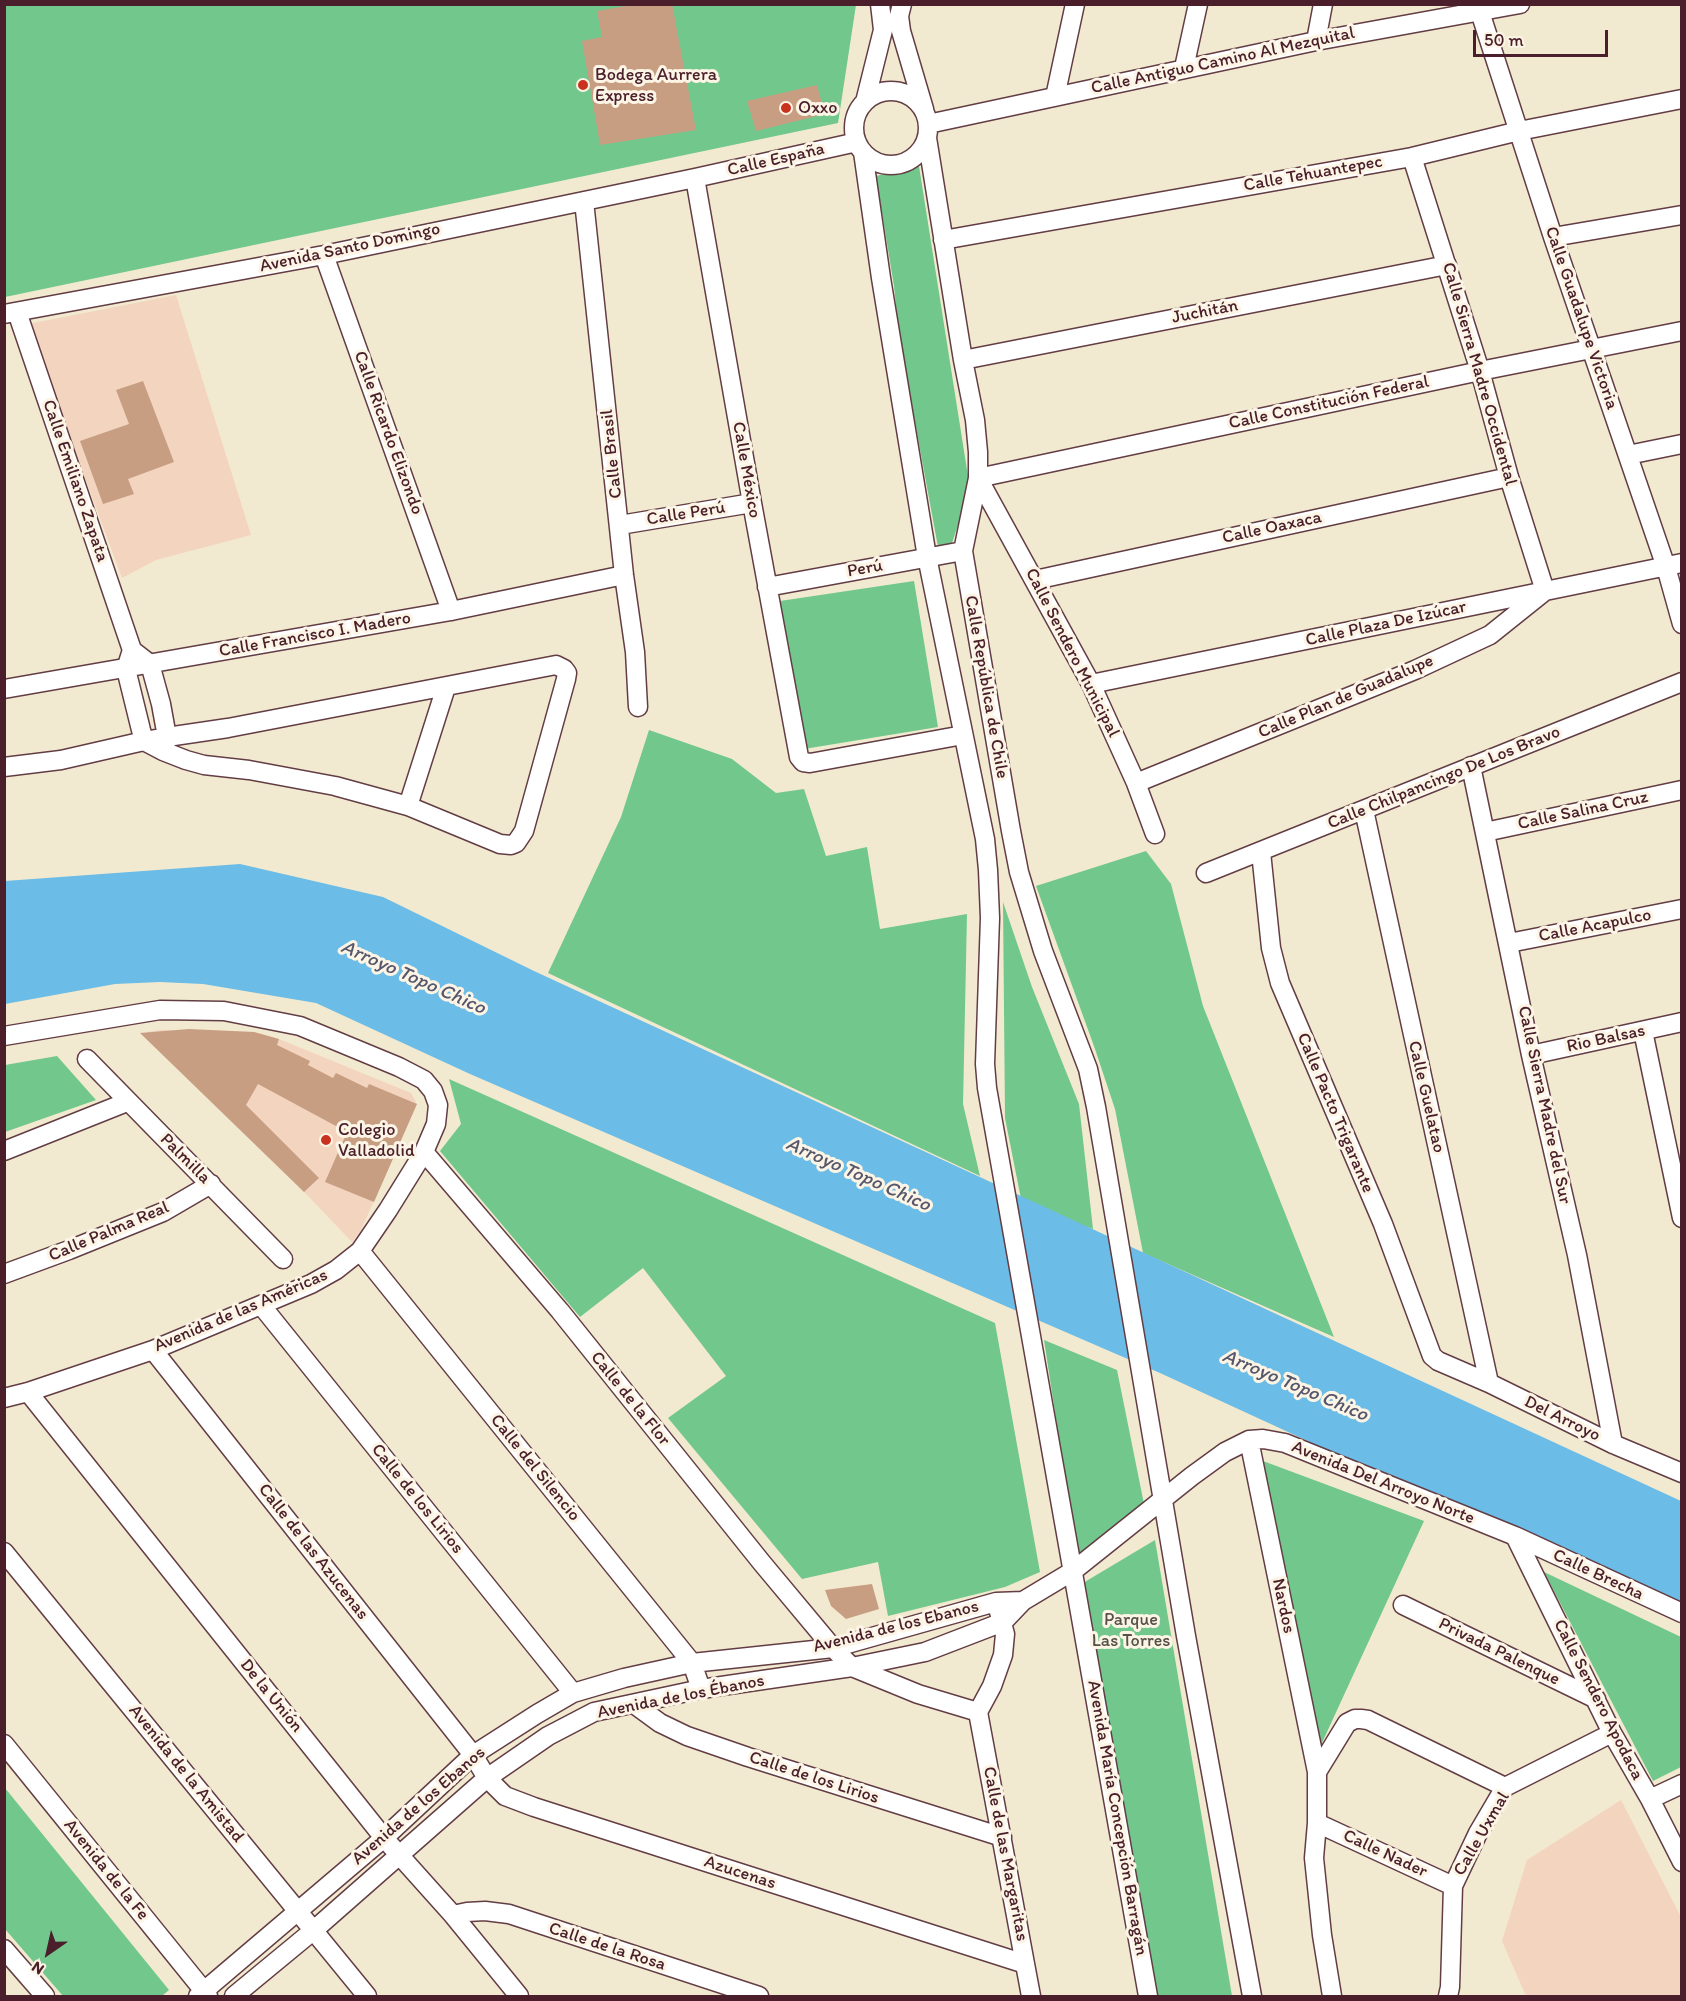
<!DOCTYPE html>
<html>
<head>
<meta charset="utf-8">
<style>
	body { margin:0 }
	#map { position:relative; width:1686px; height:2001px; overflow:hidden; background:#f2ead0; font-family:Itim,sans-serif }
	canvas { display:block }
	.frame { position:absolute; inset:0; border:6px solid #4a1f2b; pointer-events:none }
	.north { position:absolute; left:18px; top:1923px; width:60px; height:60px; -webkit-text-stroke:4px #fcf5e5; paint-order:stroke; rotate:214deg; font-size:16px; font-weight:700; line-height:24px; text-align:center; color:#4a1f2b }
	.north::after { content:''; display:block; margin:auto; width:21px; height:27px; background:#4a1f2b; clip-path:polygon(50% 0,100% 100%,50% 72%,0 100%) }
	.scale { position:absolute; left:1473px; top:30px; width:135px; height:27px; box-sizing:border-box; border:3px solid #4a1f2b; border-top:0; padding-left:8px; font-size:18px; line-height:21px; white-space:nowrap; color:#4a1f2b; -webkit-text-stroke:4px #fcf5e5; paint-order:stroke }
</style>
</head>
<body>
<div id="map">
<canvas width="1686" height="2001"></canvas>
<div class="frame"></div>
<div class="north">N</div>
<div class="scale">50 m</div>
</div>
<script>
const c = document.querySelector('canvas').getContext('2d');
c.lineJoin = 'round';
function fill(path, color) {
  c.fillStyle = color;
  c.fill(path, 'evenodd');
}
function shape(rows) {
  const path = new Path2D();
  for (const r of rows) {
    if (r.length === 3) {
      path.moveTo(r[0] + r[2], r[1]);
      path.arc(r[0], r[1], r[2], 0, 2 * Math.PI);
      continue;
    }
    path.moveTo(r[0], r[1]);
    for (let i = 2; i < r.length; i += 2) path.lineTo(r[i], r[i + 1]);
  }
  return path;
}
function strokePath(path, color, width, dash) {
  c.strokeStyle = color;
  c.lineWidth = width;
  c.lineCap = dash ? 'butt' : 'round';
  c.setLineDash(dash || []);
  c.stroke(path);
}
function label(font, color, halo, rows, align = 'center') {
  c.font = font + ' Itim,sans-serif';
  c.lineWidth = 6;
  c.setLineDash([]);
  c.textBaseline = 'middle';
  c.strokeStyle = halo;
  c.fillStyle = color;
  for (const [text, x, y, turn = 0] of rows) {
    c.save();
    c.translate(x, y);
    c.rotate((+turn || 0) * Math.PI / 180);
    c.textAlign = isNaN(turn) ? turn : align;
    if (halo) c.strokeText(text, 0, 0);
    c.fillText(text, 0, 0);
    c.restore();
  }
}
const built = shape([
	[176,295,251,535,156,560,122,578,28,324],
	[161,1030,254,1032,279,1039,411,1093,417,1104,361,1230,352,1242,288,1175,146,1036,147,1032],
	[1621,1800,1681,1917,1681,1996,1526,1996,1502,1941,1527,1860]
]);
const green = shape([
	[5,5,856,5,838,123,5,297],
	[919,166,970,489,951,546,938,547,899,335,894,286,876,176],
	[914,581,938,727,804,749,780,601],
	[649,730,732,759,776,793,804,789,826,856,867,847,880,929,967,914,963,1104,980,1176,548,973,621,817],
	[1146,851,1171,884,1203,1006,1334,1337,1143,1253,1115,1109,1095,1049,1036,886],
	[1003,902,1032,987,1079,1104,1093,1229,1022,1204,1005,1118],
	[57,1056,96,1100,5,1132,5,1065],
	[449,1079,995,1323,1040,1572,1005,1587,888,1616,878,1562,802,1579,668,1418,726,1376,643,1268,580,1317,440,1151,461,1124],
	[1044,1340,1117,1370,1144,1504,1077,1556],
	[1263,1461,1424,1521,1321,1745],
	[1155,1540,1232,1996,1154,1996,1083,1583],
	[1544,1572,1681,1637,1681,1767,1653,1781],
	[5,1788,169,1990,162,1996,63,1996,5,1929]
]);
const water = shape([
	[240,864,383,897,534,971,1681,1501,1681,1613,1160,1373,470,1074,316,1003,203,984,160,982,115,984,5,1004,5,881]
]);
const building = shape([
	[638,4,672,4,696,130,600,145,582,41,602,37,597,11],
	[817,85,825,114,756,131,747,101],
	[143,381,174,462,128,479,134,494,103,504,80,441,129,424,116,390],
	[189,1029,254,1032,279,1039,277,1045,310,1061,308,1065,333,1078,336,1073,367,1088,369,1084,417,1104,374,1202,325,1182,347,1132,258,1084,246,1105,319,1178,304,1192,140,1033],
	[872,1584,879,1609,846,1619,831,1606,825,1590]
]);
const minor = shape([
	[902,4,899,16,901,31,924,109],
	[1480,12,1553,237,1666,567,1682,624],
	[1316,41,1323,4],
	[1184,68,1198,4],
	[891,128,37],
	[1055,97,1075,4],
	[865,102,883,30,880,4],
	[928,124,1316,41,1520,4],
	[927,138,963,360,975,420,978,452,978,478,963,551,1011,831,1019,872,1043,951,1088,1069,1096,1107,1186,1636,1252,1996],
	[863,152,881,278,927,557,985,839,988,870,990,918,985,1064,987,1088,1148,1996],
	[695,178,752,503,799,757,803,762,810,763,963,735],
	[584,201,624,575,635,652,638,707],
	[1553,237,1682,215],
	[943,240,1412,157,1519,131,1682,99],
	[324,255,451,611],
	[17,312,132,650,150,664,161,704,167,737,165,747],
	[4,314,324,255,695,178,857,142],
	[963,360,1447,265],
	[1628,455,1682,444],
	[978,478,1480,371,1682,331],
	[978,478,1091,684,1136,783,1155,834],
	[620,525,752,503],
	[1035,580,1509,477],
	[767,587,963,551],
	[1091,684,1682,563],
	[4,689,451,611,624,575],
	[1471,766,1531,1055,1577,1255,1613,1444],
	[4,767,61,760,144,741,167,737,228,728,556,665,564,669,567,673,566,679,524,831,516,843,511,845,500,844,408,806,335,786,249,770,204,765,186,760,163,751,144,741,141,730,126,669,132,650],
	[1136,783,1415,670,1490,635,1545,591,1509,477,1480,371,1412,157],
	[408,806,446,687],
	[1364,810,1489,1383],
	[1485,832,1682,790],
	[1261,852,1271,948,1280,983,1383,1224,1432,1356,1438,1361,1489,1383,1613,1444,1682,1473],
	[1206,873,1682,682],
	[1509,943,1682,909],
	[1643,1031,1682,1218],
	[4,1036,160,1010,224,1011,300,1026,399,1067,424,1080,433,1091,438,1105,436,1124,424,1152,388,1210,360,1251,336,1270,311,1284,153,1350,28,1392,4,1398],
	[1531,1055,1682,1022],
	[87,1059,283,1259],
	[4,1151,127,1102],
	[424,1152,560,1311,762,1563,833,1648,852,1667,918,1694,978,1712],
	[360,1251,692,1663,701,1689],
	[4,1274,69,1250,163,1212,211,1184],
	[261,1305,573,1693],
	[153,1350,473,1755,487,1778,505,1796,534,1807,1025,1964],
	[28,1392,384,1838,453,1915,519,1996],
	[1249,1440,1317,1772,1317,1823,1314,1858,1322,1935,1332,1996],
	[1515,1536,1612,1733,1650,1799,1682,1862],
	[4,1552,367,1996],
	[1403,1605,1596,1699],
	[634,1704,660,1723,687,1736,748,1757,1002,1837],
	[978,1712,1031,1996],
	[978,1712,992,1686,1003,1655,1005,1634,999,1612],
	[4,1744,208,1996],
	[1317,1772,1347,1723,1355,1719,1361,1719,1368,1720,1505,1787],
	[1650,1799,1682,1784],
	[1317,1823,1453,1886],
	[453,1915,467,1912,485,1911,509,1914,759,1996],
	[4,1949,45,1996],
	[198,1996,384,1838,473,1755,537,1714,573,1693,624,1678,692,1663,833,1648,996,1602,1023,1601],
	[234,1996,314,1930,487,1778,548,1736,594,1712,701,1689,852,1667,925,1652,1003,1622,1023,1601,1073,1571,1192,1476,1225,1452,1249,1440,1263,1439,1285,1443,1515,1536,1682,1613],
	[1448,1996,1450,1987,1453,1886,1478,1833,1505,1787,1612,1733]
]);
const markers = [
	[583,85,6,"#c8321e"],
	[786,108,6,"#c8321e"],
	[326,1140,6,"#c8321e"]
];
const streetNames = [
	["Calle Antiguo Camino Al Mezquital",1223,61,-12],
	["Calle España",776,160,-13],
	["Calle Tehuantepec",1313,174,-10],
	["Avenida Santo Domingo",350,248,-12],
	["Juchitán",1205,312,-11],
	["Calle Guadalupe Victoria",1581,318,71],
	["Calle Sierra Madre Occidental",1479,374,74],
	["Calle Constitución Federal",1329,403,-12],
	["Calle Ricardo Elizondo",388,433,70],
	["Calle Brasil",612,454,-96],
	["Calle México",746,470,80],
	["Calle Emiliano Zapata",75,481,71],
	["Calle Perú",686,514,-9],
	["Calle Oaxaca",1272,528,-12],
	["Perú",865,569,-10],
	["Calle Plaza De Izúcar",1386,624,-12],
	["Calle Francisco I. Madero",315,635,-10],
	["Calle Sendero Municipal",1072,653,63],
	["Calle República de Chile",986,687,80],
	["Calle Plan de Guadalupe",1346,697,-23],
	["Calle Chilpancingo De Los Bravo",1444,778,-22],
	["Calle Salina Cruz",1583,811,-12],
	["Calle Acapulco",1595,926,-11],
	["Rio Balsas",1606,1039,-12],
	["Calle Guelatao",1426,1097,77],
	["Calle Sierra Madre del Sur",1544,1105,78],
	["Calle Pacto Trigarante",1335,1113,67],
	["Palmilla",185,1159,45],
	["Calle Palma Real",109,1232,-23],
	["Avenida de las Américas",241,1311,-23],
	["Calle de la Flor",630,1399,51],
	["Del Arroyo",1562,1419,26],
	["Calle del Silencio",535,1468,51],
	["Avenida Del Arroyo Norte",1383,1483,22],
	["Calle de los Lirios",417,1499,51],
	["Calle de las Azucenas",313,1552,52],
	["Calle Brecha",1598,1575,25],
	["Nardos",1283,1606,78],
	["Avenida de los Ebanos",896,1627,-14],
	["Privada Palenque",1499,1652,26],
	["De la Unión",271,1696,51],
	["Avenida de los Ébanos",681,1697,-11],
	["Calle Sendero Apodaca",1598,1700,63],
	["Avenida de la Amistad",186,1774,51],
	["Calle de los Lirios",814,1778,18],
	["Avenida de los Ebanos",419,1806,-41],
	["Avenida María Concepción Barragán",1117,1818,80],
	["Calle Uxmal",1482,1834,-60],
	["Calle de las Margaritas",1005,1854,79],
	["Calle Nader",1385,1854,25],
	["Avenida de la Fe",106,1870,51],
	["Azucenas",740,1873,18],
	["Calle de la Rosa",607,1947,18]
];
const poiNames = [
	["Bodega Aurrera",595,75],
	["Express",595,96],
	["Oxxo",798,108],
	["Colegio",338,1130],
	["Valladolid",338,1151]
];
const parkNames = [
	["Parque",1131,1620],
	["Las Torres",1131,1641]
];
const waterNames = [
	["Arroyo Topo Chico",413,978,24],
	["Arroyo Topo Chico",858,1175,24],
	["Arroyo Topo Chico",1295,1386,23]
];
fill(built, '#f3d4bf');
fill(green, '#71c78c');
fill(water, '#6bbce6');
fill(building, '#c89e83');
strokePath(minor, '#633d44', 21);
strokePath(minor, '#fff', 18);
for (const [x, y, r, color] of markers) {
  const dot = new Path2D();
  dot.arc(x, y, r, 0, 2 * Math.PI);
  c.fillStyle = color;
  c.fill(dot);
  strokePath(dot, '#fcf5e5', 2);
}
label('18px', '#4a1f2b', '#fcf5e5', streetNames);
label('18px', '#4a1f2b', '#fcf5e5', poiNames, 'left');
label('18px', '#565148', '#fcf5e5', parkNames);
label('italic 20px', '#56566c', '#fcf5e5', waterNames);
</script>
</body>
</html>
